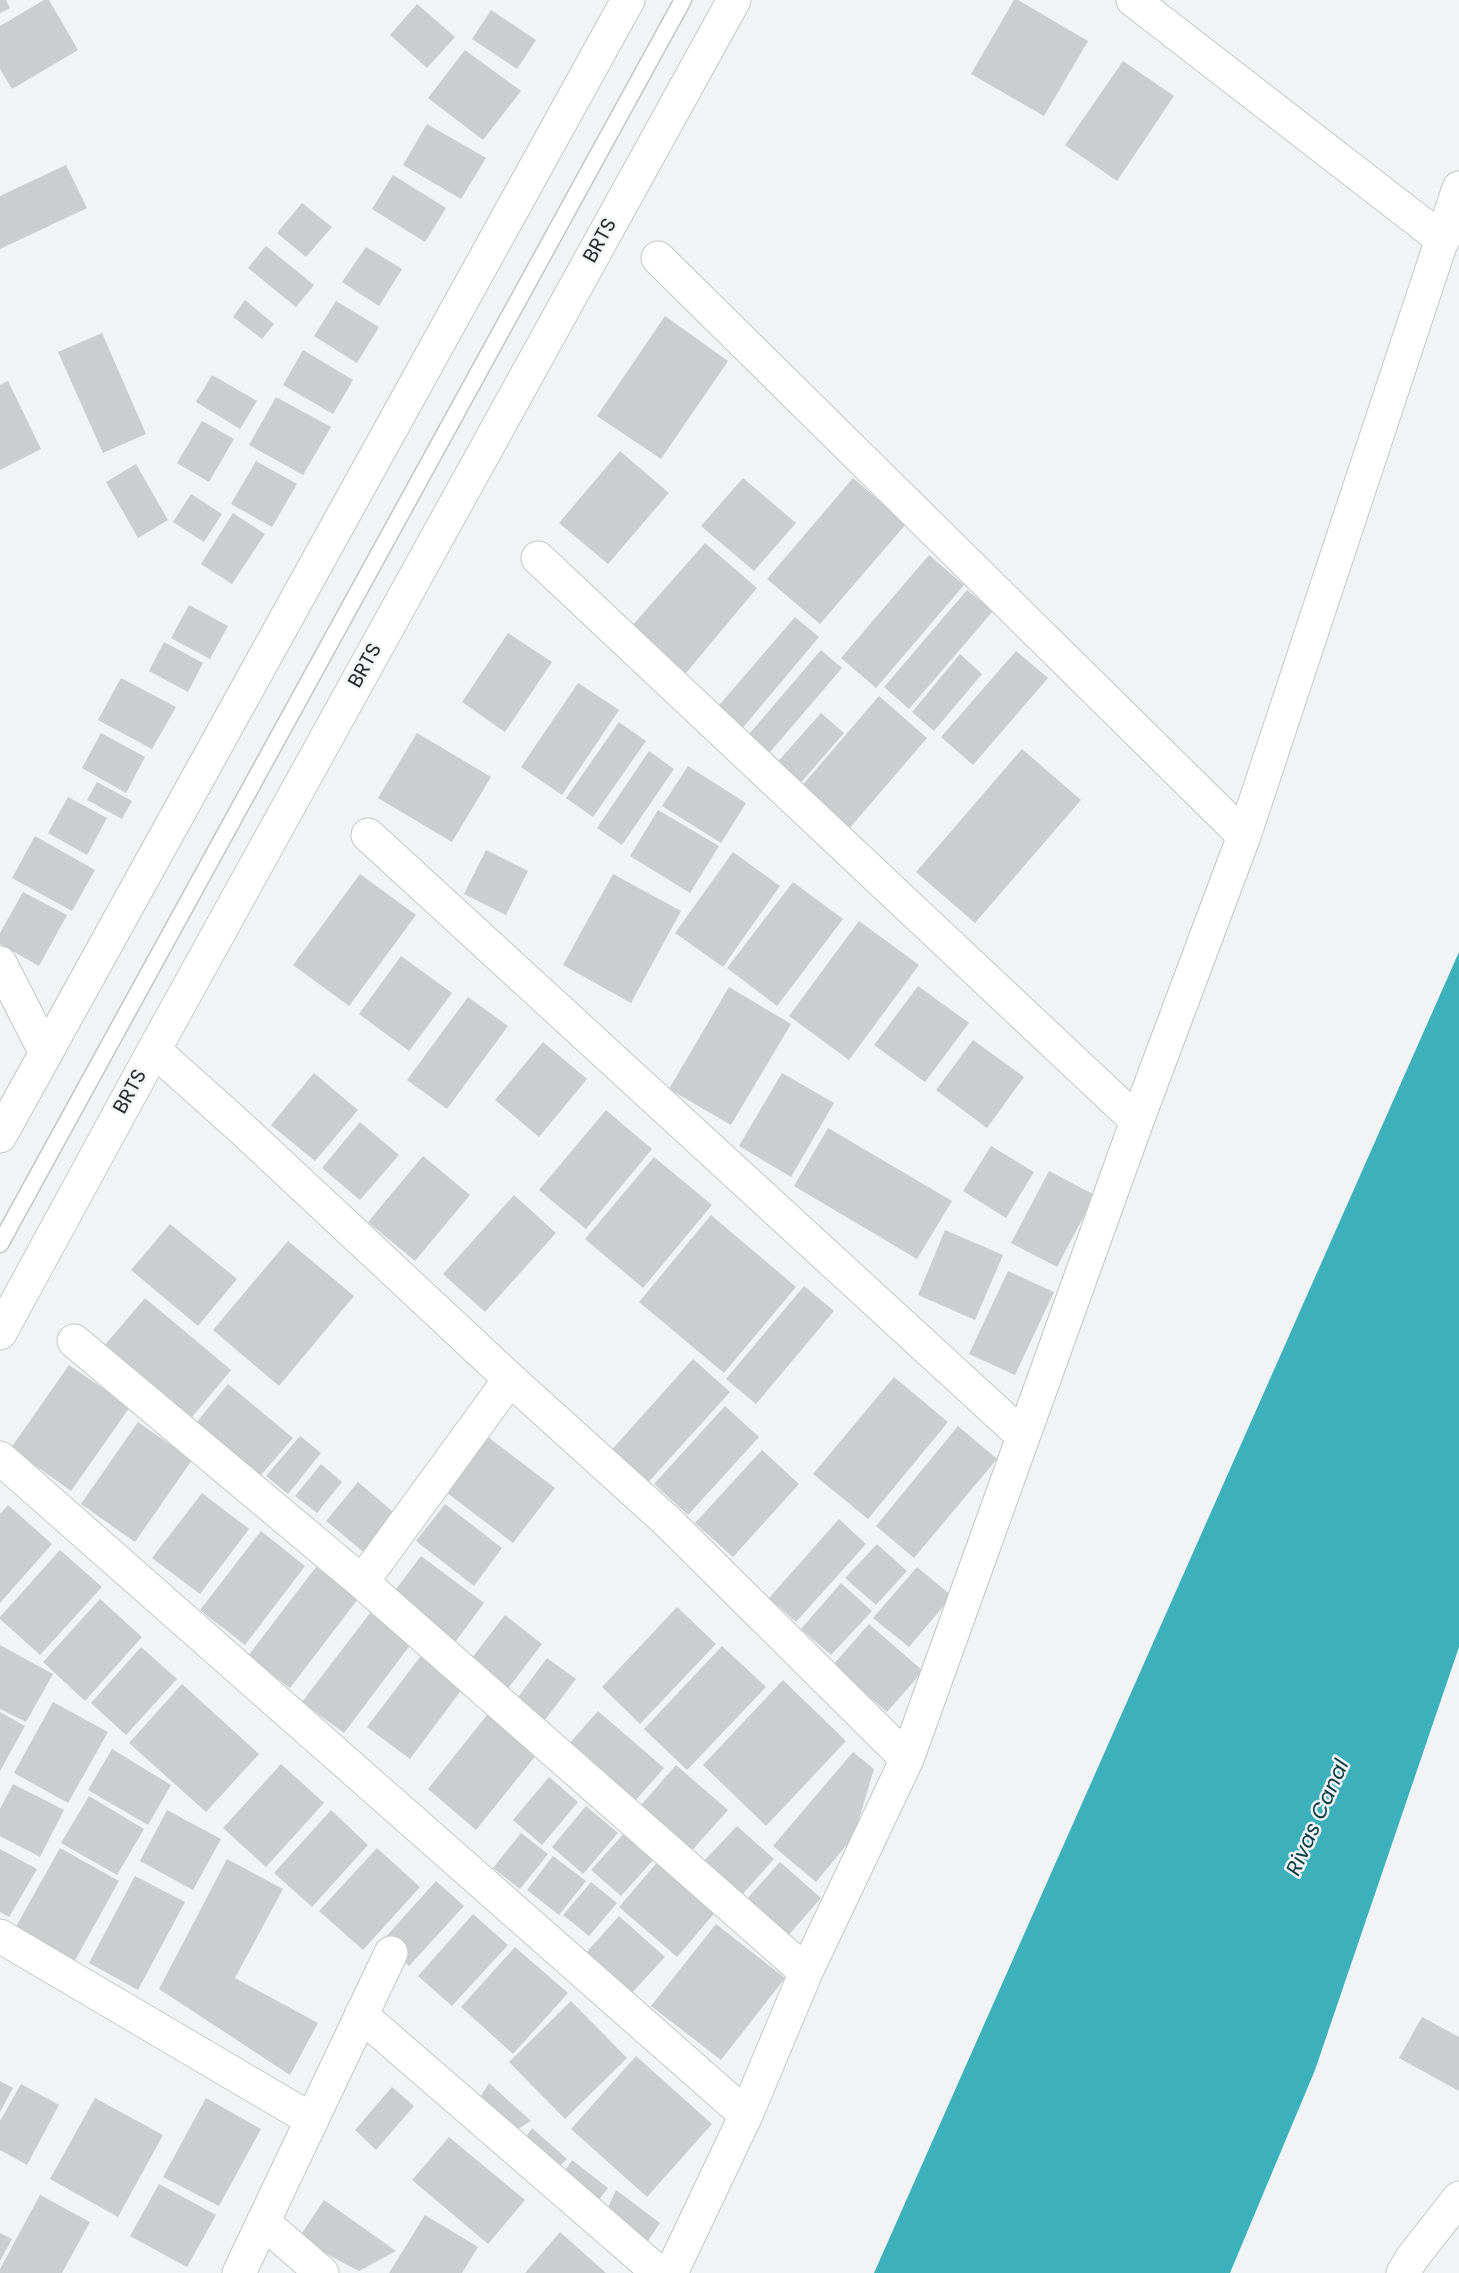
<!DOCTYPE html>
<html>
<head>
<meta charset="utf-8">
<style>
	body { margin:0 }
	canvas { display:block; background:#f1f3f5 }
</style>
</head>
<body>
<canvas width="1459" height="2273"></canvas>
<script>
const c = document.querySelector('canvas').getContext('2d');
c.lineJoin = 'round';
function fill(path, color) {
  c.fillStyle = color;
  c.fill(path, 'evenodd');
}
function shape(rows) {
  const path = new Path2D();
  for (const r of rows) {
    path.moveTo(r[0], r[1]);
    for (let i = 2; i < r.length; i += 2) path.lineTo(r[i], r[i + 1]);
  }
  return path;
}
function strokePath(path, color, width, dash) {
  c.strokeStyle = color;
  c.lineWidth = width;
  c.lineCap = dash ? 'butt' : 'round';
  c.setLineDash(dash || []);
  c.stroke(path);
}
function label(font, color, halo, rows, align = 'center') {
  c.font = font + ' Poppins,sans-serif';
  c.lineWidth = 5;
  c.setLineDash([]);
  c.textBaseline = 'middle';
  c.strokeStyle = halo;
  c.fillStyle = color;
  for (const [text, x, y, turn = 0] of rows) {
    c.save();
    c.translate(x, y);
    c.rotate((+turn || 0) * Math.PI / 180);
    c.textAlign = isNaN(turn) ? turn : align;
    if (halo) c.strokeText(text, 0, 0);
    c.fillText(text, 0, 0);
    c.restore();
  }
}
const water = shape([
	[1459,952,1459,1647,1315,2070,1230,2273,874,2273]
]);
const building = shape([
	[0,0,6,0,10,8,0,13],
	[44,0,49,0,78,50,12,89,0,69,0,26],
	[1014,0,1018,0,1088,41,1044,116,971,74],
	[417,4,455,37,427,68,390,35],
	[491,10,536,40,517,69,472,39],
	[465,50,521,91,483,140,428,98],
	[1123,61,1174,96,1117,181,1065,145],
	[427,124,486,158,461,199,403,165],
	[66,165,87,208,0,249,0,196],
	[393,175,446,208,425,242,372,209],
	[302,203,332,227,306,257,277,233],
	[266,246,314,285,296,307,248,268],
	[366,247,402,269,379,306,342,282],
	[245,300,274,324,262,339,233,317],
	[336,301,379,327,357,363,314,336],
	[665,316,728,361,661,459,597,416],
	[102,333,146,434,103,453,58,352],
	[303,350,353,380,333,414,283,385],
	[212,375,257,401,240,429,196,402],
	[8,381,41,449,0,470,0,385],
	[276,397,331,427,303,475,249,445],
	[202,421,234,439,209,482,177,463],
	[620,451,669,493,608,564,559,523],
	[256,461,297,484,272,527,231,504],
	[136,464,168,520,138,538,106,482],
	[743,478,796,523,754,571,701,526],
	[853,478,906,524,820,624,767,579],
	[191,494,222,514,204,542,173,522],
	[233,513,265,534,232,584,201,564],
	[705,543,757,588,686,673,632,626],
	[929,555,964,585,876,688,841,658],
	[967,590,993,611,909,709,884,687],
	[189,605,228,626,210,659,171,638],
	[795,617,819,637,735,737,710,716],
	[508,633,552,662,505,732,462,702],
	[164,642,203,663,188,692,149,671],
	[821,650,842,668,765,758,744,740],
	[1016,651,1048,678,973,765,941,737],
	[960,654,982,674,934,731,912,712],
	[121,678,176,707,152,749,98,720],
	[578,683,619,710,562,795,521,767],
	[879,696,927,738,848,830,800,788],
	[821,713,844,733,798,786,774,766],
	[619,722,646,741,593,817,566,798],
	[101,733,145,757,126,793,82,768],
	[417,733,491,777,452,842,378,798],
	[1022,749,1081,800,975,923,916,872],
	[649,751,674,769,622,845,597,828],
	[688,766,746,803,721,843,662,806],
	[97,782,132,801,122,819,87,800],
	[68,797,107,818,87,855,48,833],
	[658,810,719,846,690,893,630,856],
	[35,836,95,870,72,911,12,878],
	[486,850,528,871,506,915,464,894],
	[733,852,780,886,723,967,675,933],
	[360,874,416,915,349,1006,293,965],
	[613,874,681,911,631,1003,563,965],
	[793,882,843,919,777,1006,727,968],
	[23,892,67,915,39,966,0,944,0,933],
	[859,921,919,965,849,1060,789,1016],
	[401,956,452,993,409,1051,359,1014],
	[918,986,969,1023,925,1082,874,1045],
	[729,987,791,1024,731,1125,669,1089],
	[468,997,508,1026,447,1109,407,1080],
	[973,1040,1024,1077,987,1128,936,1090],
	[543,1042,587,1079,539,1137,495,1100],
	[314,1073,358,1110,315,1161,271,1125],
	[782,1073,834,1103,791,1177,739,1146],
	[606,1110,652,1149,586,1229,539,1190],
	[360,1122,399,1155,360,1200,322,1168],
	[828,1128,952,1201,917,1259,794,1186],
	[991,1146,1034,1172,1006,1218,963,1191],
	[423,1156,470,1195,415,1261,368,1222],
	[654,1157,712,1205,643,1288,585,1239],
	[1049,1171,1095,1195,1057,1267,1011,1243],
	[514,1195,556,1233,485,1312,443,1274],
	[711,1215,796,1287,724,1373,639,1302],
	[170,1224,237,1279,198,1326,131,1270],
	[945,1230,1003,1255,975,1320,918,1295],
	[288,1241,354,1296,279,1386,213,1330],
	[1008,1271,1054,1292,1015,1375,969,1354],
	[804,1286,834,1311,756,1404,726,1379],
	[145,1298,231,1370,192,1417,105,1345],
	[693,1359,730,1392,644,1487,608,1454],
	[69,1365,130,1407,71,1491,11,1448],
	[894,1377,948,1422,868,1519,813,1474],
	[228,1384,293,1438,255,1482,191,1429],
	[725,1406,759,1437,688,1515,654,1484],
	[138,1422,192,1460,135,1542,81,1504],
	[958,1426,997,1459,914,1558,876,1526],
	[484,1434,555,1488,513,1543,442,1489],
	[300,1436,321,1453,288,1494,266,1476],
	[762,1450,799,1484,733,1557,695,1523],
	[321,1464,342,1482,317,1513,295,1496],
	[358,1482,398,1516,366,1554,326,1521],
	[202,1493,249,1529,200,1594,152,1558],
	[445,1504,502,1548,474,1586,416,1541],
	[8,1505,52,1544,0,1603,0,1514],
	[839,1519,866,1544,796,1622,769,1598],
	[261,1531,305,1566,245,1645,200,1610],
	[877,1544,907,1571,876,1605,845,1578],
	[60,1550,102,1587,40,1655,0,1619,0,1617],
	[421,1556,484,1603,450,1649,387,1601],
	[316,1567,358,1599,290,1688,248,1656],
	[917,1567,952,1596,909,1647,873,1618],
	[841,1583,872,1611,831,1655,801,1629],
	[100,1599,142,1637,85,1701,43,1662],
	[677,1607,716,1644,640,1724,602,1687],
	[370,1613,411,1644,344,1733,302,1702],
	[505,1615,542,1644,503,1695,465,1667],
	[869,1624,923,1671,887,1712,833,1665],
	[0,1645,53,1674,26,1722,0,1709],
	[722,1646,766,1687,687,1770,644,1729],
	[141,1647,177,1679,126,1735,91,1703],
	[423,1653,465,1685,410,1759,367,1727],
	[547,1658,576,1679,541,1725,513,1704],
	[783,1680,846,1741,766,1826,703,1765],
	[182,1684,259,1754,206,1812,129,1743],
	[53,1702,108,1732,68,1803,14,1773],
	[598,1711,664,1768,634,1802,568,1745],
	[0,1712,25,1726,0,1771],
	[487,1715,537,1754,476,1830,428,1789],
	[112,1749,171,1785,148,1825,88,1790],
	[853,1752,874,1769,854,1836,816,1882,773,1846],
	[281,1764,324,1803,266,1867,223,1828],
	[676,1765,728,1810,688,1855,636,1811],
	[549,1777,578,1802,542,1845,513,1820],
	[13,1784,64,1810,40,1857,0,1836,0,1809],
	[89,1796,144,1829,117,1875,61,1843],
	[586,1806,618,1833,583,1874,552,1847],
	[167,1810,221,1839,193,1890,140,1861],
	[331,1810,368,1845,312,1907,274,1873],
	[737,1826,774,1859,740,1897,702,1863],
	[627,1830,656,1857,621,1896,591,1870],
	[521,1833,548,1854,520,1889,493,1868],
	[60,1848,119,1881,74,1962,14,1930],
	[377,1848,420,1887,363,1950,319,1911],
	[0,1849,37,1869,9,1917,0,1912],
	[553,1856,586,1881,559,1915,527,1890],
	[227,1859,283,1889,235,1978,318,2023,290,2075,159,1989],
	[660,1859,718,1909,677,1957,619,1907],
	[780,1862,821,1898,786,1938,745,1901],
	[135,1876,185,1902,138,1990,89,1963],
	[436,1881,464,1906,409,1966,382,1941],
	[591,1882,617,1903,589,1936,563,1915],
	[473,1914,508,1945,452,2006,418,1976],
	[619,1916,665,1957,629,1996,584,1955],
	[716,1924,785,1978,721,2060,651,2006],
	[515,1947,568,1993,513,2054,461,2007],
	[571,2001,627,2058,565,2119,509,2062],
	[1422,2017,1459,2037,1459,2091,1399,2058],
	[636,2056,712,2124,647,2197,571,2129],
	[0,2081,13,2088,0,2112],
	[489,2083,531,2121,513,2132,476,2104],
	[21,2084,59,2105,27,2165,0,2150,0,2121],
	[392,2087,414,2106,376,2150,355,2130],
	[95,2098,163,2135,118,2217,50,2179],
	[206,2098,261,2129,219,2206,163,2177],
	[532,2128,567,2159,555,2171,521,2144],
	[449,2137,525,2200,488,2244,412,2180],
	[572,2160,608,2188,595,2205,559,2180],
	[159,2184,216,2215,187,2267,130,2236],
	[616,2190,660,2223,643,2248,605,2214],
	[40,2195,90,2222,62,2273,0,2273,0,2269],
	[324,2200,396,2251,359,2271,298,2239],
	[425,2215,478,2247,462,2273,389,2273],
	[560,2232,606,2273,525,2273],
	[0,2233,12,2239,0,2261]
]);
const service = shape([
	[0,1244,683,0]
]);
const minor = shape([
	[1133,0,1443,240],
	[658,258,1244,836],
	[538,558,1137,1121],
	[368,835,1023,1436],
	[0,963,46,1053],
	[154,1050,239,1126,510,1379,667,1521,907,1759],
	[74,1341,362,1582,806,1972],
	[0,1458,746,2115],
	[362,1582,510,1379],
	[0,1936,312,2120],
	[361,2015,659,2273],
	[263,2222,322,2273],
	[239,2273,391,1953],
	[671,2273,746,2115,806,1972,907,1759,1137,1121,1244,836,1459,188],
	[1403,2273,1412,2258,1459,2198]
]);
const primary = shape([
	[0,1136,628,0],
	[0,1333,154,1050,734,0]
]);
const streetNames = [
	["BRTS",601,241,-61],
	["BRTS",366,666,-61],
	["BRTS",131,1092,-61]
];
const waterNames = [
	["Rivas Canal",1319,1818,-66]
];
fill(water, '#3cb1bb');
fill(building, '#cbcdcf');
strokePath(service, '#c4c6c8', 19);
strokePath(minor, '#c4c6c8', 35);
strokePath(primary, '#c4c6c8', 35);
strokePath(service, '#fff', 16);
strokePath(minor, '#fff', 33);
strokePath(primary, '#fff', 33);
label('20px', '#262728', '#f1f3f5', streetNames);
label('italic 21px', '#053c41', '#f1f3f5', waterNames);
</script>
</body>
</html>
